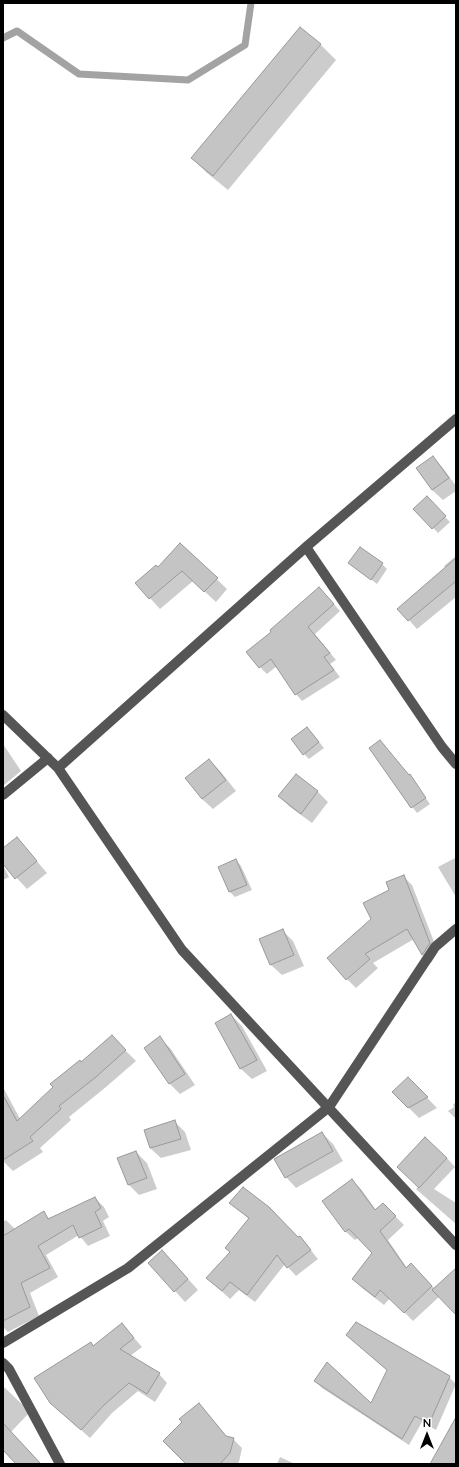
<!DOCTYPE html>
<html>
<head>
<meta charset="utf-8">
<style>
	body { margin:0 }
	#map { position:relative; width:459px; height:1467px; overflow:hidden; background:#fff; font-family:Lato,sans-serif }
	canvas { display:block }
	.frame { position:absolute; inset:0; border:4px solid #000; pointer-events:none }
	.north { position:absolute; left:407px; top:1415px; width:40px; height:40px; -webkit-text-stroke:3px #fff; paint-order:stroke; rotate:0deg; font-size:11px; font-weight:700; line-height:16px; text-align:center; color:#000 }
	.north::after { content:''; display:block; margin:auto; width:14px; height:18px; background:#000; clip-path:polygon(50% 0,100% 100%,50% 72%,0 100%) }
</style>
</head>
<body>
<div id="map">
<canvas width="459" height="1467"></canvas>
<div class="frame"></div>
<div class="north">N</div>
</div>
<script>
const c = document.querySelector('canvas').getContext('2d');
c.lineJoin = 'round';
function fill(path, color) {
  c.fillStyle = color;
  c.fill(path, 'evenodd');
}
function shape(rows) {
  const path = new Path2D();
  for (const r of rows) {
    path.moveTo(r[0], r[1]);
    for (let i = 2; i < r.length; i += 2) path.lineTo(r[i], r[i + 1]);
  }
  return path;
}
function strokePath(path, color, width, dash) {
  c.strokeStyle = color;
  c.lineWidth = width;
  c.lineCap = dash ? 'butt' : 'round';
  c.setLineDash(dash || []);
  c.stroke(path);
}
const shadow = shape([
	[300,28,321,45,336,60,228,190,207,173,192,158],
	[433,457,443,468,456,486,456,491,443,500,432,490],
	[427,498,450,522,438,533,415,509],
	[180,544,227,589,216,602,193,581,160,609,150,598,158,568],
	[456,556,456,597,417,629,409,620,446,568,444,566],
	[350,563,382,564,387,569,377,584],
	[326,595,340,611,315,634,336,660,330,664,340,677,302,701,296,694,277,666,267,674,260,667],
	[312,733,324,748,309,759,304,754],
	[3,744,21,771,3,786],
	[209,760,220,771,236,791,213,809,202,799,186,778],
	[296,775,318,792,328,802,312,823,290,807,279,796],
	[416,785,430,804,417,813,401,792],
	[17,838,47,873,27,889,3,863,3,849],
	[455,858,456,859,456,897,438,867],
	[236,860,241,866,252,890,235,897,229,891],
	[3,865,9,877,3,880],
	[403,876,412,885,438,952,431,963,422,955,414,939,373,963,378,968,356,988,347,979,373,919,390,891],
	[282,930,293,941,304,966,282,975,271,965,260,940],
	[231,1015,242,1026,267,1071,252,1079,241,1069,216,1024],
	[160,1038,170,1048,195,1085,180,1094,170,1084,145,1048],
	[122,1047,136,1061,106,1087,69,1117,71,1120,40,1148,43,1152,13,1171,3,1161,3,1087,20,1119,82,1063],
	[408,1078,437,1108,419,1118,393,1092],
	[456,1101,456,1119,448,1111,454,1107,453,1105],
	[175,1122,185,1132,191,1150,161,1158,150,1148],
	[322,1133,333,1144,343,1161,296,1188,286,1177],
	[136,1152,147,1163,157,1189,139,1195,129,1185],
	[447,1158,455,1167,434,1189,456,1203,456,1224,416,1189],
	[352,1180,361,1189,376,1210,392,1213,404,1225,388,1240,407,1268,420,1273,435,1289,456,1275,456,1313,440,1296,413,1321,390,1298,384,1305,362,1288,354,1279,373,1253,358,1238,355,1240,346,1232,323,1201],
	[95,1198,104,1207,109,1217,103,1221,110,1236,88,1246,79,1235,46,1255,58,1277,30,1293,39,1316,8,1332,3,1327,3,1222,6,1220,16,1230,43,1213,50,1219],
	[231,1203,298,1238,300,1237,318,1259,296,1276,285,1264,255,1302,239,1290,230,1299,216,1286,231,1253,249,1219],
	[173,1262,198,1290,185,1302,175,1291],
	[122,1324,142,1347,130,1356,159,1374,167,1383,155,1402,138,1391,112,1413,90,1438,50,1402,90,1343,94,1346],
	[354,1341,449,1377,456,1384,436,1430,422,1422,409,1445,322,1388,315,1381,371,1404,388,1371],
	[4,1387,26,1408,29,1413,11,1432,41,1464,17,1464,5,1451,3,1454,3,1388],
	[199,1404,228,1438,233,1439,242,1448,239,1462,237,1464,188,1464],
	[280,1457,295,1464,277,1464]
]);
const stream = shape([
	[3,38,17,31,79,74,188,80,245,45,251,3]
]);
const building = shape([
	[300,27,321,44,213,176,191,158,300,27],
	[433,456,449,478,432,490,416,468,433,456],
	[427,496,446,516,432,529,413,509,427,496],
	[180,543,218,578,204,592,182,571,149,599,135,583,156,565,158,567,180,543],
	[360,547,383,563,371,580,348,563,360,547],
	[456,558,456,581,408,621,397,609,456,558],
	[319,587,334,604,308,627,330,653,324,657,334,670,295,695,271,659,259,668,246,652,271,632,270,630,319,587],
	[307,727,319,742,303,755,291,739,307,727],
	[380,740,409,775,410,774,426,798,411,808,369,748,380,740],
	[209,759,226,780,202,799,185,778,209,759],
	[296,774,318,791,301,814,278,796,296,774],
	[17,837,37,861,15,879,3,864,3,848,17,837],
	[236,859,247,885,229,892,218,867,236,859],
	[404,875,430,943,422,955,407,929,365,954,370,959,346,980,327,958,371,919,363,903,389,890,386,882,404,875],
	[283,929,294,955,270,965,259,939,283,929],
	[231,1014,257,1060,240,1069,215,1023,231,1014],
	[112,1035,126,1050,96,1077,59,1106,61,1109,30,1137,33,1141,3,1160,3,1095,17,1121,53,1087,50,1084,80,1060,81,1062,112,1035],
	[160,1036,185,1074,169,1084,144,1048,160,1036],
	[408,1077,428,1097,408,1108,392,1092,408,1077],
	[175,1120,181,1139,150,1148,144,1130,175,1120],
	[322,1132,333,1151,285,1178,274,1159,322,1132],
	[425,1137,447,1158,419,1188,397,1167,425,1137],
	[136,1151,147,1178,128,1185,117,1158,136,1151],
	[352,1179,375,1210,383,1203,396,1216,380,1231,406,1268,411,1263,432,1286,404,1313,380,1290,375,1297,352,1279,372,1253,349,1229,345,1232,322,1201,352,1179],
	[243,1187,269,1207,298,1237,300,1236,311,1250,287,1268,277,1255,247,1295,230,1282,222,1291,206,1278,230,1252,225,1248,249,1218,229,1203,243,1187],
	[95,1197,101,1208,95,1212,102,1227,79,1238,73,1225,38,1246,50,1268,21,1283,30,1307,3,1321,3,1236,44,1211,48,1219,95,1197],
	[162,1250,188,1279,174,1292,148,1263,162,1250],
	[456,1268,456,1315,432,1290,456,1268],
	[356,1322,450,1376,429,1424,415,1416,402,1439,314,1381,327,1362,371,1403,387,1370,346,1335,356,1322],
	[122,1323,134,1338,120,1349,160,1373,147,1394,129,1383,104,1405,81,1430,50,1403,34,1378,91,1342,93,1346,122,1323],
	[199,1403,226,1436,234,1438,230,1453,220,1464,186,1464,163,1441,182,1422,179,1419,199,1403],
	[456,1417,456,1464,430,1464,456,1417],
	[3,1423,41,1464,16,1464,3,1450,3,1423]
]);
const minor = shape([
	[456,419,306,547,58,768,182,950,456,1245],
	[306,547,442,747,456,764],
	[3,715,58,768],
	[3,795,48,758],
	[3,1343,128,1268,329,1107,435,947,456,929],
	[3,1363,9,1369,60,1464]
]);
fill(shadow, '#0003');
strokePath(stream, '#a3a3a3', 7);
fill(building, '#c4c4c4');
strokePath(building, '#999', 1);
strokePath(minor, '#555', 10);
</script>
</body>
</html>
